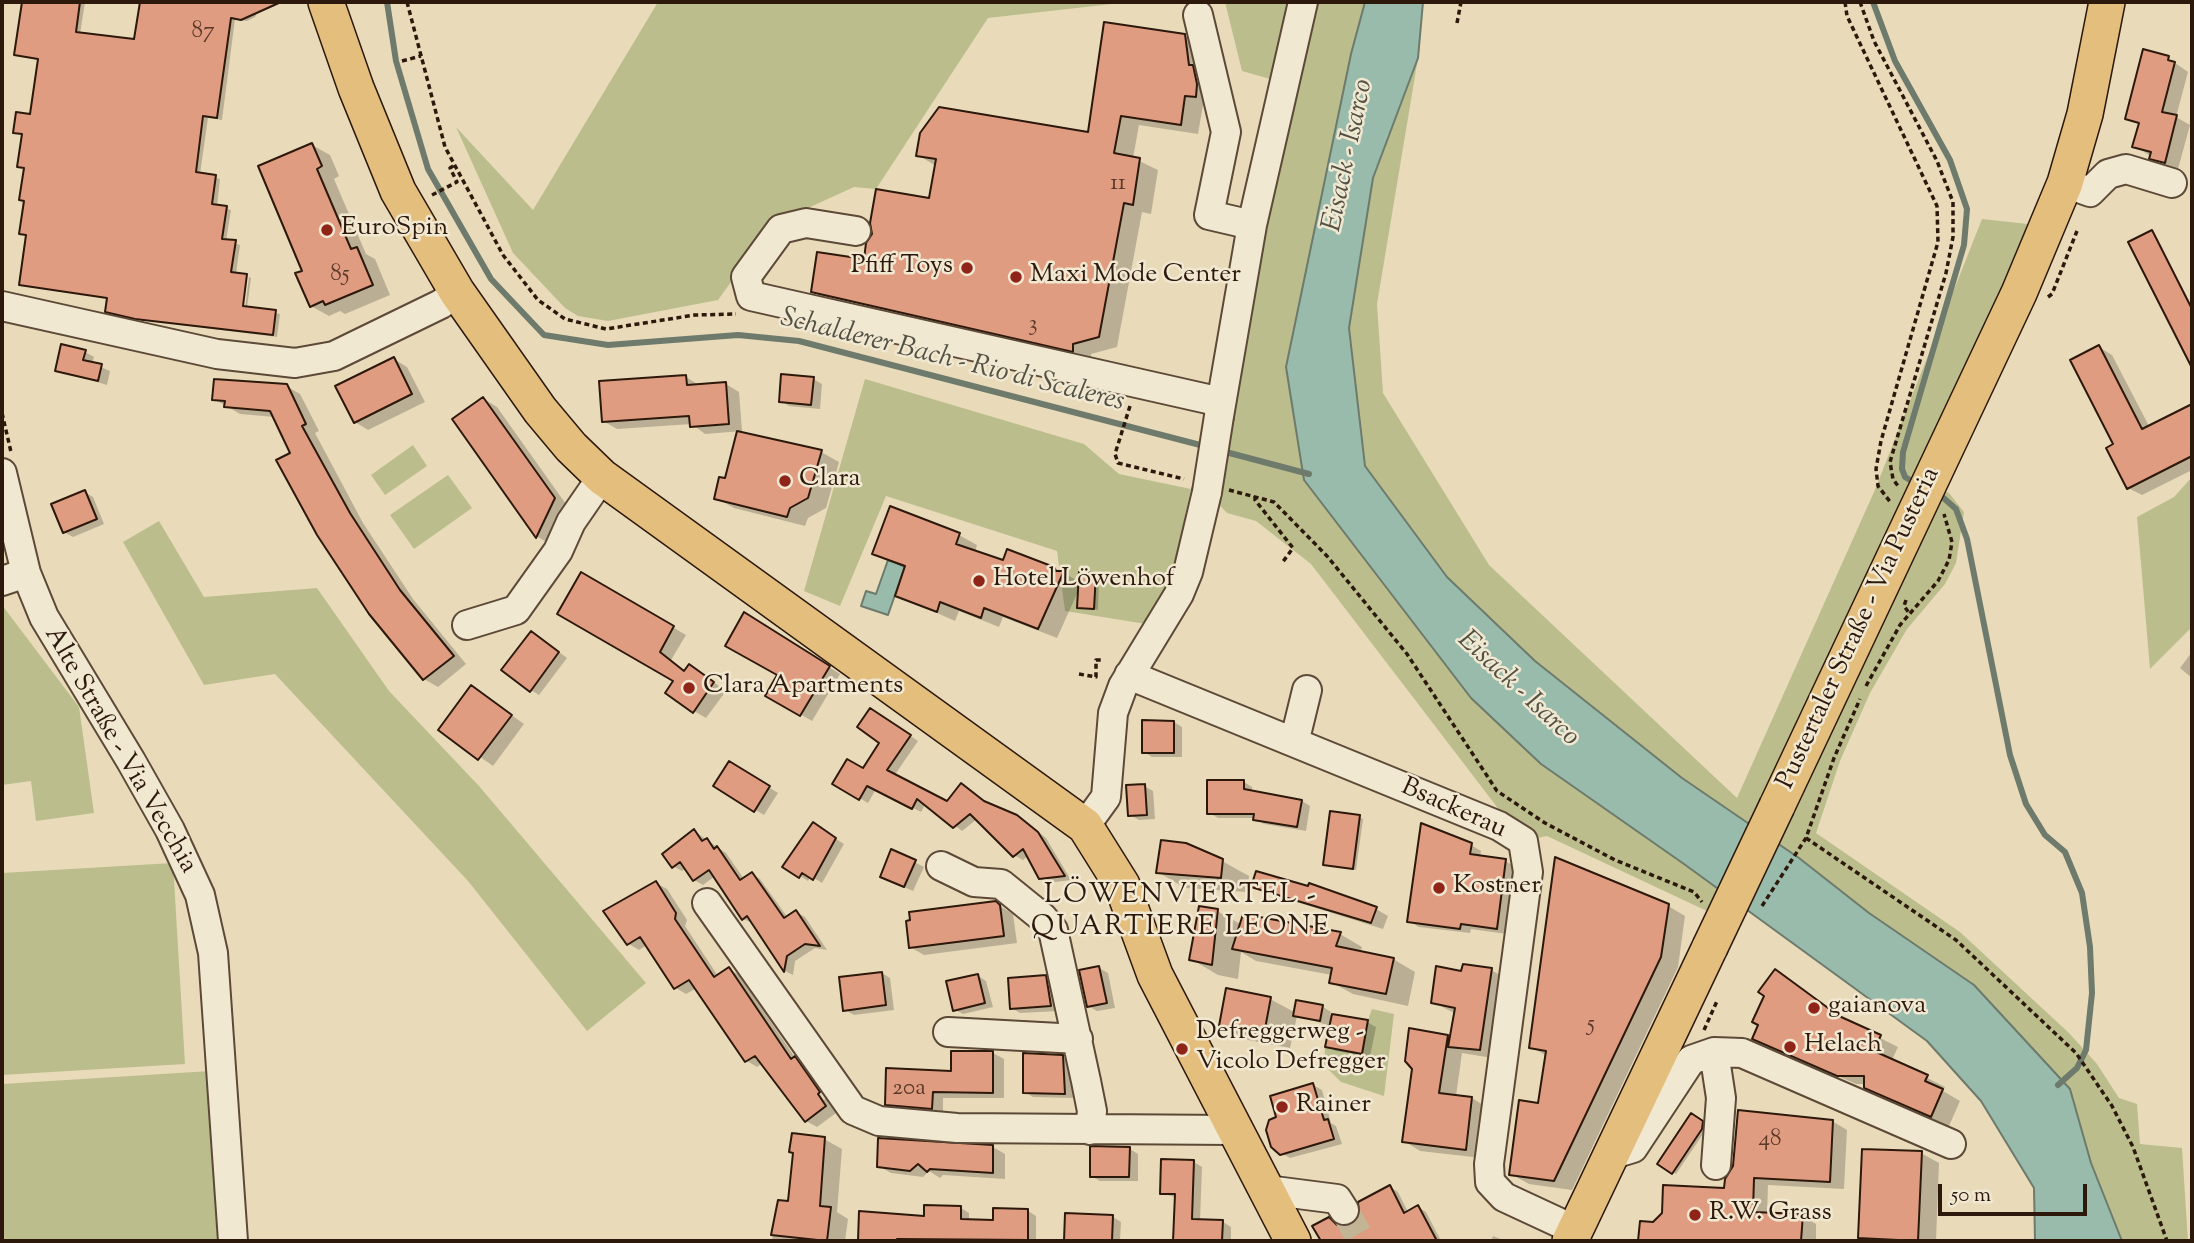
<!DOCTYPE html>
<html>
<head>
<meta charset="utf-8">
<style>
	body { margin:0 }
	#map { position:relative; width:2194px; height:1243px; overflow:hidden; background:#e9dbb9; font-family:"Sorts Mill Goudy",serif }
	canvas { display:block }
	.frame { position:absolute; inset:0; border:4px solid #2d180c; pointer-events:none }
	.scale { position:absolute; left:1938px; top:1184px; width:149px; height:32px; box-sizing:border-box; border:4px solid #2d180c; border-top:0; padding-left:9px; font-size:21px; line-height:24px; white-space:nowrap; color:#2d180c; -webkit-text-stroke:5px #f1e8d2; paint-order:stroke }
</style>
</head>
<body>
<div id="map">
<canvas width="2194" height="1243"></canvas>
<div class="frame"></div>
<div class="scale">50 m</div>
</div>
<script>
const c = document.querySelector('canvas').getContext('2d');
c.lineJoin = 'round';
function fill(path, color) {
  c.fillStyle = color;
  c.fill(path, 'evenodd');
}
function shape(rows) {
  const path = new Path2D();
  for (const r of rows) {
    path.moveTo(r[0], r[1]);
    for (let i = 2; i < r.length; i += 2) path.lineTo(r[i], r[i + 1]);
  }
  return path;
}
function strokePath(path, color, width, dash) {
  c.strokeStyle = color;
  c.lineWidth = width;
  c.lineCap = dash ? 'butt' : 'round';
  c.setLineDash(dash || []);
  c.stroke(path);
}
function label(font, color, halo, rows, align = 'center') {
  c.font = font + ' "Sorts Mill Goudy",serif';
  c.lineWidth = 5;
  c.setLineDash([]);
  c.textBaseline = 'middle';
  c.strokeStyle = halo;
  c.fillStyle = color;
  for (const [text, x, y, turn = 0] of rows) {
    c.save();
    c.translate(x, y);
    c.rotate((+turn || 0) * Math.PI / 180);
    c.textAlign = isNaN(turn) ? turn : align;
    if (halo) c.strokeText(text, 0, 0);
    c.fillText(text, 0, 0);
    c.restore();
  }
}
const green = shape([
	[658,2,1130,2,988,18,876,189,854,187,773,224,718,300,608,321,578,316,565,308,513,253,456,127,533,210],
	[1225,2,1365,2,1351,54,1286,367,1304,480,1684,864,1719,890,1709,912,1547,836,1523,841,1311,564,1256,521,1227,513,1207,492,1284,83,1242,71],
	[1418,58,1377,304,1383,393,1489,565,1737,798,1874,492,1982,219,2037,225,1928,485,1949,493,1964,512,1956,563,1945,584,1907,629,1870,693,1840,761,1816,833,1960,932,2069,1033,2097,1064,2119,1098,2137,1104,2140,1144,2182,1148,2188,1241,2122,1241,2091,1163,2070,1089,1869,913,1799,858,1682,778,1535,661,1447,577,1365,466,1349,328,1373,178],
	[865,379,1084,444,1119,474,1191,489,1172,574,1146,624,1065,611,1057,551,886,496,840,606,804,591],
	[413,445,427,466,385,495,371,475],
	[448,475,472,508,414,549,390,515],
	[2192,477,2192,627,2150,669,2137,517,2174,497],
	[159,521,204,597,317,588,389,691,479,786,646,983,587,1031,468,881,275,674,204,685,123,542],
	[2,605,79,707,94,813,36,821,31,781,2,785],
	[173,863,185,1064,2,1075,2,873],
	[1372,1009,1394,1014,1384,1096,1341,1082,1324,1065,1325,1047,1368,1020],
	[210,1071,221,1241,2,1241,2,1084]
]);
const water = shape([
	[1365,2,1423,2,1418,58,1373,178,1349,328,1365,466,1447,577,1535,661,1682,778,1799,858,1869,913,1974,985,2070,1089,2091,1163,2122,1241,2035,1241,2034,1188,1981,1101,1927,1041,1684,864,1541,764,1471,698,1304,480,1286,367,1351,54,1365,2],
	[888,560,905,566,888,615,861,606,866,591,876,594,888,560]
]);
const shadow = shape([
	[24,2,85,2,80,34,136,41,142,2,263,2,255,17,247,21,235,19,222,120,208,118,200,174,220,179,217,206,231,210,226,241,240,245,236,274,240,314,244,315,249,277,251,278,247,308,280,314,277,337,141,320,107,311,108,299,21,284,27,236,20,233,25,169,19,166,23,135,15,132,32,116,39,60,16,54],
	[1185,36,1203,46,1213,106,1203,105,1198,134,1139,125,1133,158,1158,170,1151,214,1142,212,1117,347,1091,354,1091,361,831,302,813,292,865,261,931,200,936,166,918,155,1089,134],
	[2168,58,2188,72,2176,117,2190,125,2178,169,2164,165,2135,146,2140,125,2127,118],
	[312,145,330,155,339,176,334,179,366,254,375,259,390,295,345,314,340,311,329,316,311,306],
	[2152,232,2192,306,2192,364,2131,243],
	[2099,347,2112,355,2150,428,2192,406,2192,470,2142,495,2128,488,2115,445],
	[85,352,94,357,92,363,110,371,107,385,57,370],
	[394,359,407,367,425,402,368,430,355,422],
	[686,377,699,385,726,384,739,392,742,431,705,434,692,424,617,429,603,421],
	[813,379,822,384,820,409,789,406,781,401],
	[286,386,300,394,319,431,315,433,363,523,413,599,466,664,438,687,424,679,370,613,275,417,240,414,214,399],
	[484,399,497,407,568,507,550,544,538,537,455,420],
	[821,452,839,462,826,508,808,518,805,526,734,508,716,498,726,480],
	[84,492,93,497,104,524,73,537,64,532],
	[959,535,977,545,975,552,1004,562,1054,568,1080,582,1095,574,1099,576,1098,610,1079,607,1080,587,1057,638,1003,617,999,627,959,611,955,621,897,595,906,569,874,553],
	[582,574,686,635,671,660,686,672,702,674,726,691,706,718,694,711,676,680],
	[756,621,840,674,812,721,767,695,779,674],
	[540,638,567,658,539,695,531,690],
	[2192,652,2192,678,2180,668],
	[472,687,524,724,493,766,440,729],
	[879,715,918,741,894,776,947,803,962,785,989,804,1026,822,1046,838,1071,880,1048,883,1040,878,1028,856,1023,860,1014,855,977,819,962,831,926,803,921,812,876,789,868,803,835,784,864,771,881,742],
	[1174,722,1182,727,1182,757,1152,757,1144,752],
	[730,763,778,793,764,815,715,786],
	[1244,782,1252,787,1252,793,1302,801,1310,806,1306,831,1264,824,1254,818,1218,818,1209,813],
	[1144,786,1153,791,1155,819,1139,820,1130,815],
	[1359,817,1363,819,1356,870,1325,864],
	[822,830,844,844,822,883,811,876,808,881,784,866],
	[694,831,726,853,744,879,752,874,760,879,788,918,796,912,805,917,827,950,815,948,795,961,793,975,785,971,753,923,743,919,715,876,703,885,694,880,686,868,682,871,673,866],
	[1471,845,1481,851,1480,857,1505,861,1516,867,1507,934,1471,929,1470,933,1419,927,1409,921],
	[892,851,924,867,913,891,890,881],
	[1222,861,1249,876,1247,892,1185,888,1158,872],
	[656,883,667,889,687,920,685,926,718,976,729,969,739,975,796,1059,806,1065,830,1099,828,1101,836,1113,817,1127,806,1121,763,1063,757,1067,747,1061,697,988,686,994,676,988,647,945,639,950,629,944],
	[798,1064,802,1064,826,1098,824,1100],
	[1254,886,1376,909,1388,916,1383,929,1265,892],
	[995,903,1013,914,1017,943,924,955,910,947],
	[1668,906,1685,916,1678,967,1572,1190,1529,1184,1511,1174,1540,1105,1547,1056,1531,1047],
	[1217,911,1242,925,1340,934,1362,947,1360,953,1393,959,1415,972,1408,1006,1353,994,1331,982,1332,975,1256,961,1241,952,1238,979,1218,975,1191,959],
	[1099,968,1108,973,1115,1008,1097,1011,1088,1006],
	[1491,970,1509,980,1498,1059,1462,1053,1456,1096,1472,1098,1488,1108,1482,1158,1420,1151,1404,1141,1447,1037,1451,1039,1456,1014,1433,1002,1462,973],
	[1776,971,1848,1022,1898,1047,1892,1060,1945,1087,1943,1091,1960,1101,1949,1126,1884,1098,1866,1084,1856,1084,1754,1038],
	[882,973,890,978,894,1010,854,1015,845,1010],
	[978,976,986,981,993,1007,963,1014,954,1009],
	[1046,977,1054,982,1059,1011,1020,1013,1012,1008],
	[1270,999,1296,1013,1323,1007,1331,1012,1330,1015,1367,1022,1376,1027,1370,1057,1336,1051,1327,1046,1331,1026,1297,1016,1290,1048,1248,1040,1221,1025],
	[993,1053,1004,1059,1004,1098,943,1098,943,1114,898,1110,886,1104],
	[1063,1057,1071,1062,1073,1098,1033,1097,1025,1092],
	[1313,1085,1322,1090,1331,1123,1336,1126,1342,1144,1290,1158,1281,1153,1278,1119],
	[1691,1116,1706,1125,1705,1131,1676,1174,1659,1163],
	[1832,1121,1847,1130,1844,1189,1768,1185,1767,1214,1802,1216,1816,1224,1816,1241,1640,1241,1641,1223,1654,1224,1726,1190],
	[824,1139,842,1149,837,1212,848,1219,845,1241,772,1241,775,1216,789,1203],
	[993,1147,1005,1154,1005,1179,943,1175,940,1178,929,1171,923,1177,891,1173,879,1166],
	[1130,1149,1138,1154,1138,1181,1100,1181,1091,1176],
	[1921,1153,1939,1163,1936,1241,1866,1241,1860,1237],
	[1194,1162,1202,1167,1200,1221,1223,1222,1231,1227,1231,1241,1174,1241,1177,1198,1162,1193],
	[1390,1187,1398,1192,1408,1212,1418,1207,1426,1212,1441,1241,1323,1241,1315,1227,1329,1219,1340,1227,1353,1226],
	[961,1208,969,1213,969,1221,995,1222,1028,1211,1036,1216,1036,1241,860,1241,861,1213,926,1218],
	[1067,1215,1113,1217,1121,1222,1120,1241,1066,1241],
	[1493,1236,1506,1241,1491,1241]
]);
const stream = shape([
	[387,2,396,61,428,169,491,279,544,335,608,345,738,335,799,341,1208,447],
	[1873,2,1895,61,1950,160,1967,209,1964,245,1903,452,1902,469,1905,477,1915,483],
	[1222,451,1309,474],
	[1939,494,1956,509,1967,539,2010,755,2026,804,2045,835,2065,852,2082,893,2090,947,2092,993,2086,1050,2077,1068,2058,1085]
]);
const building = shape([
	[22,2,80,2,76,32,134,39,140,2,281,2,241,20,231,18,217,118,203,116,196,172,216,175,212,204,227,206,222,239,236,240,231,272,247,274,243,306,276,310,273,335,135,319,105,312,107,298,19,285,26,235,19,234,24,201,19,200,24,168,17,167,22,134,13,133,16,112,30,114,38,59,14,55,22,2],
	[1104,22,1185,34,1189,65,1193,65,1197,84,1196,97,1185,96,1181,125,1121,116,1114,153,1140,158,1133,205,1124,203,1099,337,1073,344,1073,352,811,292,817,252,864,259,866,243,872,234,870,223,876,189,929,198,936,159,916,156,920,133,939,107,1088,132,1104,22],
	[2143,49,2169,56,2168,60,2175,62,2162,112,2177,115,2165,163,2149,159,2151,152,2132,147,2139,123,2125,119,2143,49],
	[312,143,322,166,317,169,351,249,357,247,373,285,325,305,323,301,310,307,295,273,302,271,258,166,312,143],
	[2152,230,2192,309,2192,368,2128,242,2152,230],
	[61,344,86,350,83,360,102,364,98,381,55,371,61,344],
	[2099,345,2142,429,2192,404,2192,456,2127,489,2106,448,2113,444,2070,360,2099,345],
	[394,357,412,394,354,423,335,386,394,357],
	[781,374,814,377,811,405,779,402,781,374],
	[686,375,687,385,726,382,729,424,690,427,689,416,602,422,599,381,686,375],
	[214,379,287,384,306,424,302,426,350,513,400,590,454,656,423,680,369,614,317,535,276,460,290,453,270,411,224,407,225,401,212,400,214,379],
	[483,397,555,498,536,538,452,419,483,397],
	[737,431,822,450,808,498,790,508,787,517,714,499,719,477,725,478,737,431],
	[85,490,97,519,63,533,51,504,85,490],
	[890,506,960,533,956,544,1003,560,1007,549,1054,567,1056,571,1064,571,1038,629,984,608,981,618,940,602,937,612,895,596,905,566,872,554,890,506],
	[581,572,674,626,660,652,684,671,689,664,714,682,693,713,665,693,673,681,557,614,581,572],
	[1079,572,1096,573,1094,609,1077,608,1079,572],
	[744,612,830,666,800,716,765,696,777,675,725,646,744,612],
	[531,631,559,652,530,692,501,670,531,631],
	[471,685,512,715,478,760,438,730,471,685],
	[870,708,911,735,887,770,947,801,961,783,984,801,1017,815,1038,832,1065,876,1039,879,1023,849,1013,857,970,814,953,828,917,799,912,809,867,786,859,800,832,784,847,759,863,768,879,743,857,727,870,708],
	[1142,720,1174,721,1174,753,1142,753,1142,720],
	[729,761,770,786,754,812,713,786,729,761],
	[1207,780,1244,780,1244,789,1302,800,1297,827,1253,820,1254,814,1207,814,1207,780],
	[1145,784,1147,815,1128,816,1126,785,1145,784],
	[1330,811,1360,815,1353,869,1323,865,1330,811],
	[813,822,836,838,813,880,802,873,799,878,782,867,813,822],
	[1421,823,1472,843,1470,854,1506,859,1497,929,1461,924,1460,929,1407,922,1421,823],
	[694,829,702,841,707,838,714,849,717,846,740,880,752,872,784,918,796,910,820,946,805,944,787,956,784,972,747,916,742,920,709,870,693,881,680,862,672,868,662,854,694,829],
	[1161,840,1186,843,1223,859,1221,878,1156,873,1161,840],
	[891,849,916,860,904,887,880,877,891,849],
	[1555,857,1669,904,1661,957,1554,1181,1509,1175,1519,1100,1538,1103,1546,1051,1529,1048,1555,857],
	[1256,871,1308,886,1309,883,1377,907,1371,923,1251,887,1256,871],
	[656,881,676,913,675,919,714,977,729,967,791,1059,795,1056,820,1092,818,1094,826,1106,805,1122,755,1056,745,1062,689,980,674,989,640,937,627,945,603,911,656,881],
	[996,901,1000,905,1004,936,909,948,906,921,910,920,909,912,996,901],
	[1199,906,1218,909,1212,965,1189,960,1199,906],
	[1243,914,1341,932,1336,946,1394,958,1386,994,1329,983,1332,968,1232,949,1243,914],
	[1463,964,1492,968,1480,1050,1448,1047,1455,1008,1431,1003,1436,966,1461,971,1463,964],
	[1099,966,1107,1003,1087,1007,1079,970,1099,966],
	[1775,969,1839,1016,1881,1035,1874,1051,1928,1075,1925,1081,1943,1089,1931,1117,1864,1088,1864,1076,1837,1076,1752,1039,1758,1025,1752,1022,1764,996,1758,992,1775,969],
	[882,972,886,1005,843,1011,839,977,882,972],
	[978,974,985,1003,953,1011,946,981,978,974],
	[1046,975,1051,1006,1010,1009,1008,978,1046,975],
	[1226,988,1271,997,1264,1034,1219,1026,1226,988],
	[1296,1000,1323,1005,1320,1021,1293,1016,1296,1000],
	[1332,1014,1368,1020,1362,1054,1325,1047,1332,1014],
	[1409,1028,1448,1035,1439,1093,1472,1097,1466,1150,1402,1142,1412,1069,1405,1061,1409,1028],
	[951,1051,993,1051,993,1093,933,1092,932,1109,885,1105,886,1068,951,1071,951,1051],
	[1023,1053,1063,1055,1065,1094,1023,1093,1023,1053],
	[1313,1083,1324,1120,1328,1119,1334,1139,1280,1155,1271,1147,1266,1130,1269,1120,1276,1117,1270,1096,1313,1083],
	[1738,1110,1833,1120,1830,1182,1754,1178,1753,1212,1803,1214,1801,1241,1638,1241,1640,1221,1653,1222,1662,1213,1663,1185,1724,1188,1725,1179,1733,1166,1738,1110],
	[1691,1113,1703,1121,1702,1129,1672,1174,1657,1164,1691,1113],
	[792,1133,825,1137,820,1206,831,1207,827,1241,771,1235,778,1200,788,1201,793,1153,789,1152,792,1133],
	[878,1138,993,1145,993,1173,930,1169,927,1172,918,1164,910,1171,877,1167,878,1138],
	[1090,1146,1130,1147,1129,1177,1090,1177,1090,1146],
	[1862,1149,1922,1151,1918,1241,1858,1238,1862,1149],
	[1161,1159,1194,1160,1192,1219,1223,1220,1222,1241,1173,1241,1175,1194,1160,1194,1161,1159],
	[1390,1185,1404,1213,1418,1205,1437,1241,1321,1241,1312,1226,1329,1217,1337,1225,1352,1224,1359,1217,1358,1202,1390,1185],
	[924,1205,961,1206,961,1219,993,1220,993,1208,1028,1209,1028,1240,897,1239,897,1241,858,1241,859,1211,924,1216,924,1205],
	[1065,1213,1113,1215,1112,1241,1064,1241,1065,1213]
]);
const minorTunnel = shape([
	[1344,1210,1362,1241]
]);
const path = shape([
	[407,2,445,147,503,255,538,300,565,319,606,329,695,315,736,314],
	[1845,2,1847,16,1937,206,1938,242,1881,441,1876,469,1878,486,1891,503],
	[1860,2,1874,41,1937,161,1953,202,1953,237,1946,273,1890,462,1893,479,1898,486],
	[1457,23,1461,2],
	[402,61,421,56],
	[432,195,457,182,450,168,455,165],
	[2048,297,2052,294,2077,231],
	[1130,406,1115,454,1118,463,1184,479],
	[2,413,11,452],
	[1229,490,1274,502,1327,556,1407,654,1497,791,1545,823,1615,860,1694,892,1702,902],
	[1255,496,1255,500,1293,548,1282,563],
	[1906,600,1904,606,1909,613],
	[1079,674,1096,677,1096,660,1104,660],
	[1866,686,1900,625,1938,581,1949,560,1952,542,1944,514],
	[1806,838,1956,940,2076,1053,2112,1106,2133,1147,2167,1241],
	[1762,906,1806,838,1834,758,1860,699],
	[1704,1030,1717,1001]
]);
const minor = shape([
	[1198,15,1226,132,1209,215,1252,225],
	[2065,183,2090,192,2108,174,2126,169,2172,183],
	[856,231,806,223,781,229,746,277,751,296,1221,402],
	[2,306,217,354,295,363,334,356,441,304,457,292],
	[1219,416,1252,225,1303,2],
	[2,473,26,573,44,617,131,761,170,830,200,895,213,953,233,1241],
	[2,581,26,573],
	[467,625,516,610,558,551,571,522,602,477],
	[1129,675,1499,826,1523,841,1528,872,1489,1164,1490,1182,1504,1197,1575,1230],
	[1288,740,1296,735,1307,690],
	[1085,826,1106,797,1113,713,1123,686,1179,594,1188,572,1207,492],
	[941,866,974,882,1001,884,1043,918,1053,930,1086,1081,1092,1111,1090,1130],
	[707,903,853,1110,879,1121,957,1128,1233,1130],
	[948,1032,1078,1039],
	[1714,1052,1721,1098,1716,1165],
	[1610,1155,1633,1148,1691,1060,1714,1052,1742,1053,1951,1144],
	[1267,1190,1337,1199,1344,1210]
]);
const major = shape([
	[326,2,356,88,398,191,457,292,540,410,571,447,602,477,1085,826,1122,885,1155,975,1293,1241],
	[1777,806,2019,293,2065,183,2085,114,2107,2],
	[1570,1241,1710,947]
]);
const minorBridge = shape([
	[1207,492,1219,416]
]);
const majorBridge = shape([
	[1710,947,1777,806]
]);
const markers = [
	[327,230,7,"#8f2418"],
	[967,268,7,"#8f2418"],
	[1016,277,7,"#8f2418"],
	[785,481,7,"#8f2418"],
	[979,581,7,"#8f2418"],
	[689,688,7,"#8f2418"],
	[1439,888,7,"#8f2418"],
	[1814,1008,7,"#8f2418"],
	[1790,1047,7,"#8f2418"],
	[1182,1049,7,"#8f2418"],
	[1282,1107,7,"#8f2418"],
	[1695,1215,7,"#8f2418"]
];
const numberNames = [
	["87",203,33],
	["11",1118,185],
	["85",340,276],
	["3",1033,326],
	["5",1591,1026],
	["20a",909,1090],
	["48",1770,1141]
];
const poiNames = [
	["EuroSpin",341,230],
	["Pfiff Toys",953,268,"right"],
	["Maxi Mode Center",1030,277],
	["Clara",799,481],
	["Hotel Löwenhof",993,581],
	["Clara Apartments",703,688],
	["Kostner",1453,888],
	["gaianova",1828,1008],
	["Defreggerweg -",1196,1034],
	["Vicolo Defregger",1196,1064],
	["Helach",1804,1047],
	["Rainer",1296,1107],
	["R.W. Grass",1709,1215]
];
const streetNames = [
	["Pustertaler Straße - Via Pusteria",1860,629,-65],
	["Alte Straße - Via Vecchia",119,751,60],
	["Bsackerau",1453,810,24]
];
const waterNames = [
	["Eisack - Isarco",1350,156,-78],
	["Schalderer Bach - Rio di Scaleres",952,362,14],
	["Eisack - Isarco",1517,690,43]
];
const neighbourhoodNames = [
	["LÖWENVIERTEL -",1181,897],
	["QUARTIERE LEONE",1181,929]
];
fill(green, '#bbbe8c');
fill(water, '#98bbac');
strokePath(water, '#6d7a6c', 2);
fill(shadow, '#0003');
strokePath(stream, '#6d7a6c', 6);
fill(building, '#e09c80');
strokePath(building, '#2d180c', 2);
strokePath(minorTunnel, '#c3b496', 28, [28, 14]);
strokePath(minor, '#5c4937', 32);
strokePath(major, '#2d180c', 38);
strokePath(path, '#2d180c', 3.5, [5, 3.5]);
strokePath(minor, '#f1e8d2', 28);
strokePath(major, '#e4be7c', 35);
strokePath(minorBridge, '#5c4937', 32, []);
strokePath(majorBridge, '#2d180c', 38, []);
strokePath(minorBridge, '#f1e8d2', 28);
strokePath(majorBridge, '#e4be7c', 35);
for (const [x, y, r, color] of markers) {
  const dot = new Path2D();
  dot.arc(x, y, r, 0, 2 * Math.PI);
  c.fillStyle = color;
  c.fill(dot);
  strokePath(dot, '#f1e8d2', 2.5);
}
label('23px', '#5a3929', null, numberNames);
label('26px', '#2d180c', '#f1e8d2', poiNames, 'left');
label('26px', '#2d180c', '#f1e8d2', streetNames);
label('italic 28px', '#525144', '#f1e8d2', waterNames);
c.letterSpacing = '2px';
label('28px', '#2d180c', '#f1e8d2', neighbourhoodNames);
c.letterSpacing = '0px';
</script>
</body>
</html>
